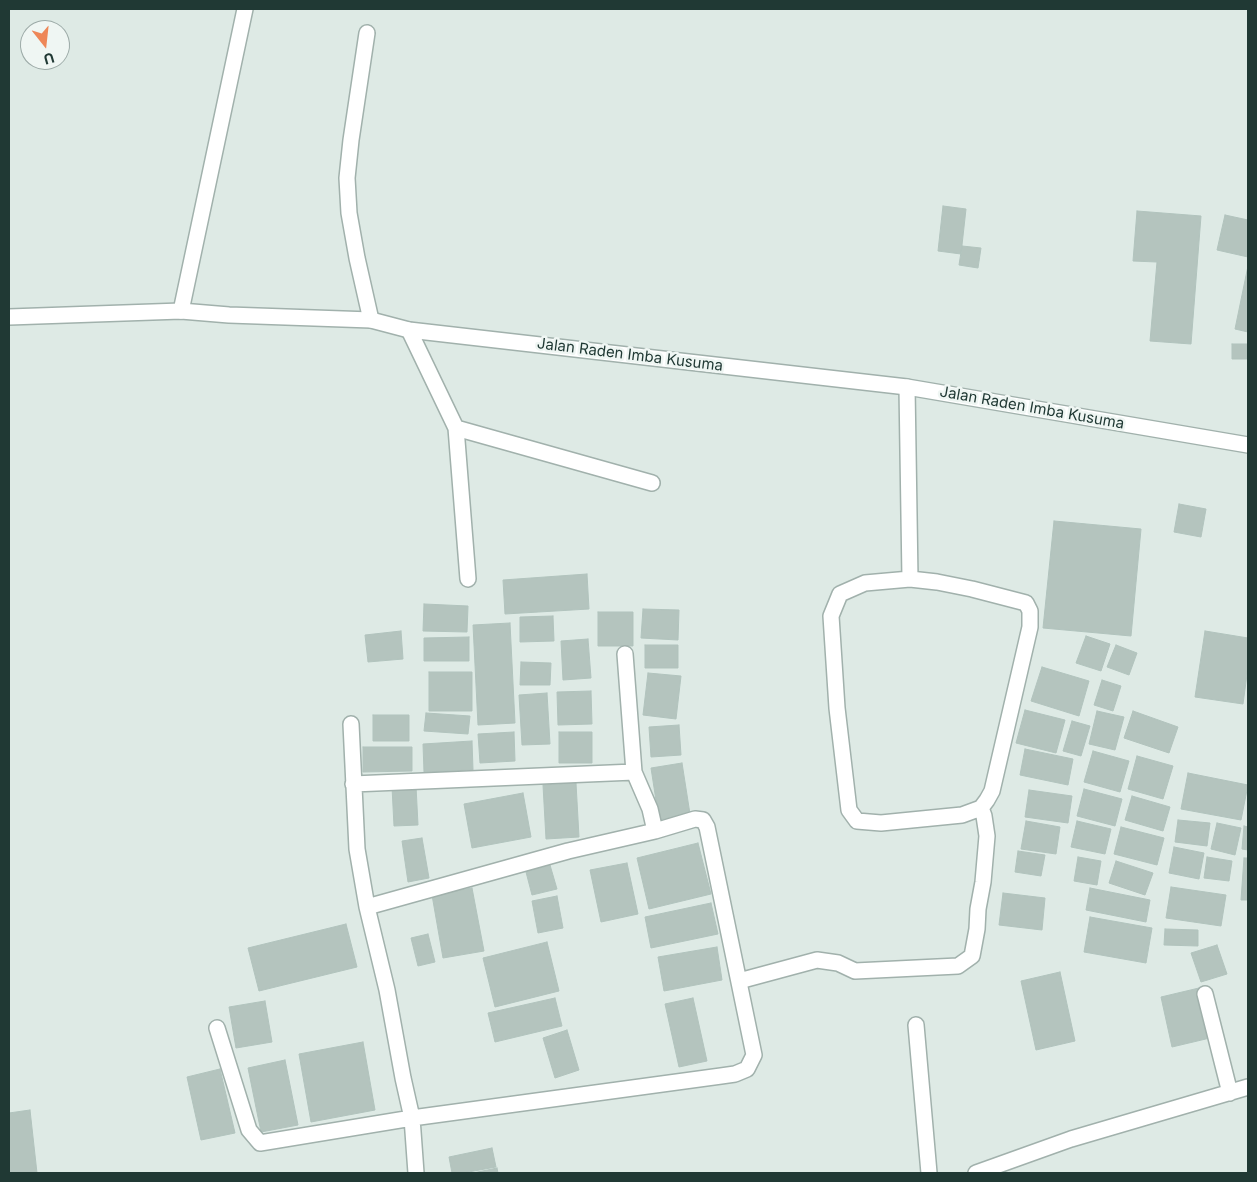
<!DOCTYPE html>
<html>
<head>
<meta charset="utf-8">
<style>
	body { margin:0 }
	#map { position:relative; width:1257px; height:1182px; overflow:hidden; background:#deeae5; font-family:Inter,sans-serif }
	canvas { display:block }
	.frame { position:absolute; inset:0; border:10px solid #203934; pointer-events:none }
	.north { position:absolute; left:20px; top:20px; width:50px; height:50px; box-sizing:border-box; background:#eff6f3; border:1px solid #9caaa7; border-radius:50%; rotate:164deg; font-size:14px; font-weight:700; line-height:20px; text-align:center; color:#203934 }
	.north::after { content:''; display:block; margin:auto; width:18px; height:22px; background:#ee8758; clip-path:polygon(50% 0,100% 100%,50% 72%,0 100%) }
</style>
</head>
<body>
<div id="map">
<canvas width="1257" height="1182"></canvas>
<div class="frame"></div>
<div class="north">U</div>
</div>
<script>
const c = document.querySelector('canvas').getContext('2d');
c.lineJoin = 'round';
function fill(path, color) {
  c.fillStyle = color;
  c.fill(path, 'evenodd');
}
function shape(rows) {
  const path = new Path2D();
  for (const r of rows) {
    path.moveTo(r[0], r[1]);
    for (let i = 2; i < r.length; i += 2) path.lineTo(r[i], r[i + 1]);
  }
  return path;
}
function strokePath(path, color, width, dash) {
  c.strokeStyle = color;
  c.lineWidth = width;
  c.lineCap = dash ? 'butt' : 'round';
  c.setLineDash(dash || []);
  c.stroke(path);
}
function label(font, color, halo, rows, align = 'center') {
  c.font = font + ' Inter,sans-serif';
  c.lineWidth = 5;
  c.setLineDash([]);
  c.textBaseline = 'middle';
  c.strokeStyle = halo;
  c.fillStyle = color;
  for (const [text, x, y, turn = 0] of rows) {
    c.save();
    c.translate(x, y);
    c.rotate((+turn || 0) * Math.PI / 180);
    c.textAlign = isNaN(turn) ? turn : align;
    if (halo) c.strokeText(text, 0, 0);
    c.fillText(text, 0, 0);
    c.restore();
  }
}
const building = shape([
	[943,206,966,209,961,254,938,251,943,206],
	[1137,211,1201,216,1191,344,1150,341,1157,262,1133,261,1137,211],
	[1225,215,1248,220,1248,257,1217,250,1225,215],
	[962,246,981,248,978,268,959,265,962,246],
	[1248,266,1248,332,1235,329,1248,266],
	[1232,344,1247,344,1247,359,1232,359,1232,344],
	[1179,504,1206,509,1201,537,1174,532,1179,504],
	[1054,521,1141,529,1131,636,1043,628,1054,521],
	[587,574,589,609,505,614,503,580,587,574],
	[424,604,468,606,467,632,423,631,424,604],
	[643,609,679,610,678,640,641,638,643,609],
	[598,612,633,612,633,646,598,646,598,612],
	[553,616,554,641,520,642,520,617,553,616],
	[510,623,515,723,478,725,473,625,510,623],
	[401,631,403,659,368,662,365,635,401,631],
	[1205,631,1248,638,1248,667,1243,704,1195,697,1205,631],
	[1086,636,1110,644,1101,671,1076,663,1086,636],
	[469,637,469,661,424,661,424,638,469,637],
	[588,639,591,678,563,680,561,641,588,639],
	[645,645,678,645,678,668,645,668,645,645],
	[1116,645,1137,653,1129,675,1107,667,1116,645],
	[521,662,551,663,550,685,520,685,521,662],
	[1042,667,1089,681,1079,716,1031,701,1042,667],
	[429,672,472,672,472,711,429,711,429,672],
	[648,673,681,676,676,719,643,715,648,673],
	[1102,680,1121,686,1113,711,1094,705,1102,680],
	[591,691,592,724,558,725,557,692,591,691],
	[547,693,550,744,522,745,519,695,547,693],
	[1025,710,1065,720,1056,753,1016,743,1025,710],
	[1097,711,1124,717,1115,750,1089,744,1097,711],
	[1133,711,1178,727,1169,753,1124,738,1133,711],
	[426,713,470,716,468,734,424,731,426,713],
	[373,715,409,715,409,741,373,741,373,715],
	[1072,721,1090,726,1081,756,1063,751,1072,721],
	[679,725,681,755,651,757,649,727,679,725],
	[514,732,515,761,480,763,478,734,514,732],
	[559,732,592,732,592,763,559,763,559,732],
	[472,741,473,770,424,772,423,744,472,741],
	[363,747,412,747,412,771,363,772,363,747],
	[1025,749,1073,759,1068,785,1020,775,1025,749],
	[1093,751,1129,761,1120,792,1084,782,1093,751],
	[1137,756,1173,766,1163,799,1128,789,1137,756],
	[682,763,690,814,659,820,651,768,682,763],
	[1188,773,1248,785,1241,820,1181,809,1188,773],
	[576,783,579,837,546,839,543,785,576,783],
	[416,786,418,825,394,826,392,787,416,786],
	[1084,789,1122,799,1115,826,1077,816,1084,789],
	[1029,790,1072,796,1068,823,1025,817,1029,790],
	[523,793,531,837,472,848,464,804,523,793],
	[1132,796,1170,807,1163,831,1125,820,1132,796],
	[1178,820,1210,823,1207,846,1175,842,1178,820],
	[1026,821,1060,827,1056,854,1021,849,1026,821],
	[1077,821,1111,829,1105,854,1071,847,1077,821],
	[1217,823,1241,828,1235,855,1211,849,1217,823],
	[1244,826,1248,827,1248,850,1242,849,1244,826],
	[1121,827,1164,838,1157,865,1114,854,1121,827],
	[422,838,429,878,408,882,402,841,422,838],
	[698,843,711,894,649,909,637,858,698,843],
	[1174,847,1204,853,1199,879,1169,873,1174,847],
	[1018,851,1045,855,1041,876,1015,872,1018,851],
	[1078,857,1101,861,1097,885,1074,881,1078,857],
	[1207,857,1232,861,1229,881,1204,878,1207,857],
	[1244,858,1248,858,1248,900,1241,900,1244,858],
	[1116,861,1153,873,1145,895,1109,883,1116,861],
	[627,863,638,914,601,922,590,870,627,863],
	[550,865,557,889,532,895,526,872,550,865],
	[1171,887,1226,895,1221,926,1166,918,1171,887],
	[472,888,484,951,443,958,432,895,472,888],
	[1090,888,1150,900,1146,922,1086,910,1090,888],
	[1003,893,1045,898,1042,930,999,925,1003,893],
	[557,896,563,928,538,933,532,901,557,896],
	[711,903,718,934,651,948,645,917,711,903],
	[1090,917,1152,928,1146,963,1084,952,1090,917],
	[346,924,357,967,259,991,248,948,346,924],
	[1165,929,1198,930,1198,946,1164,945,1165,929],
	[428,934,435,962,418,966,411,938,428,934],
	[547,942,559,991,495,1007,483,958,547,942],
	[1217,945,1227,974,1201,982,1191,953,1217,945],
	[717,947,722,980,664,991,658,957,717,947],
	[1060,972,1075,1041,1036,1050,1021,981,1060,972],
	[1199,988,1210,1038,1172,1047,1161,997,1199,988],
	[555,998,562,1026,495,1042,488,1013,555,998],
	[693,998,707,1061,679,1067,665,1004,693,998],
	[265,1001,272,1042,236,1048,229,1007,265,1001],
	[567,1030,579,1070,555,1078,543,1038,567,1030],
	[363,1042,375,1110,311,1122,299,1054,363,1042],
	[285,1060,298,1125,261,1132,248,1068,285,1060],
	[220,1069,235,1133,201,1140,187,1077,220,1069],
	[30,1110,37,1173,9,1173,9,1113,30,1110],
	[492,1148,496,1167,463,1173,452,1173,449,1157,492,1148],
	[497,1168,498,1173,473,1173,497,1168]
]);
const service = shape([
	[367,33,351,140,347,178,349,213,357,258,371,320],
	[181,311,245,9],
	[409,330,456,428,652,483],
	[456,428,468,579]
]);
const minor = shape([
	[907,387,910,579],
	[910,579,937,582,972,589,1026,603,1030,611,1030,627,992,791,987,800,981,808,962,815,881,823,857,821,849,810,837,708,831,616,840,594,865,583,910,579],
	[625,654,634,772],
	[351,724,357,849,367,907],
	[353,784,634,772,650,809,655,831],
	[739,981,817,960,838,963,855,971,958,966,972,956,977,929,978,909,983,882,987,836,984,816,981,808],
	[1205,994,1230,1093],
	[916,1025,929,1173],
	[217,1028,249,1130,260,1143,412,1118,721,1076,735,1074,747,1069,754,1055,707,827,703,820,695,819,655,831,568,851,367,907,387,990,403,1078,412,1118,416,1173],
	[976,1173,1071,1139,1248,1087]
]);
const tertiary = shape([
	[9,317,181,311,229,315,371,320,409,330,907,387,1248,445]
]);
const streetNames = [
	["Jalan Raden Imba Kusuma",630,355,7],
	["Jalan Raden Imba Kusuma",1032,408,10]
];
fill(building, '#b4c4be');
strokePath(building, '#b1c3bd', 1);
strokePath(service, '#a1b1ac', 18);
strokePath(minor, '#a1b1ac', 18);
strokePath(tertiary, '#a1b1ac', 18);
strokePath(service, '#fff', 15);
strokePath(minor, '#fff', 15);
strokePath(tertiary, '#fff', 15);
label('15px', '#203934', '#eff6f3', streetNames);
</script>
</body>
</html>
